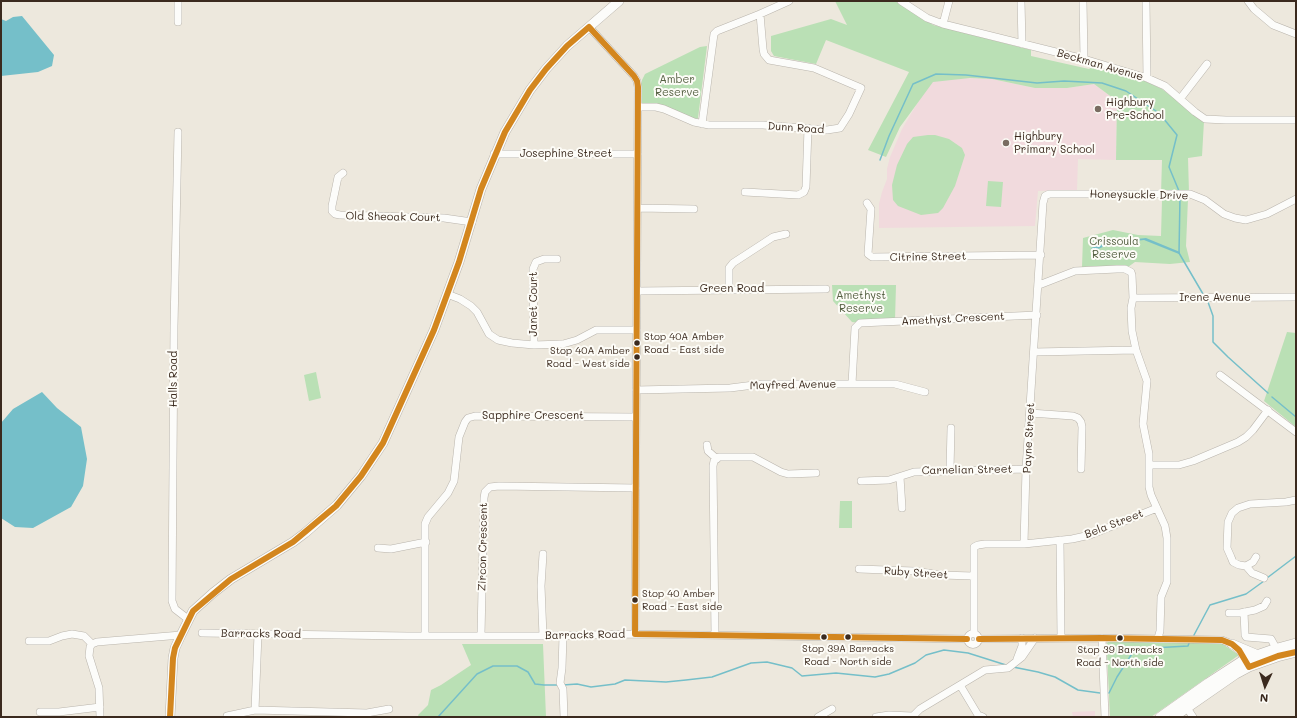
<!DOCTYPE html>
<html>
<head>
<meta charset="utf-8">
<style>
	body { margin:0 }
	#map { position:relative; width:1297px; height:718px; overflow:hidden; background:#ede8dd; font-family:Mali,sans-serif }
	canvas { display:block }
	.frame { position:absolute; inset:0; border:2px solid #3b2a1e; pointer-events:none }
	.north { position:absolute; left:1245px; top:666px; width:40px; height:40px; -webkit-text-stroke:3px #fdfcf7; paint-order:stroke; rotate:184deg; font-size:11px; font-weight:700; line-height:16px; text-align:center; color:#3b2a1e }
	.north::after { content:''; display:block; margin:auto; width:14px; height:18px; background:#3b2a1e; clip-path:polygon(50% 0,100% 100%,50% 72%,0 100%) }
</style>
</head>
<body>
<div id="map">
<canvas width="1297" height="718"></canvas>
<div class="frame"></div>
<div class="north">N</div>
</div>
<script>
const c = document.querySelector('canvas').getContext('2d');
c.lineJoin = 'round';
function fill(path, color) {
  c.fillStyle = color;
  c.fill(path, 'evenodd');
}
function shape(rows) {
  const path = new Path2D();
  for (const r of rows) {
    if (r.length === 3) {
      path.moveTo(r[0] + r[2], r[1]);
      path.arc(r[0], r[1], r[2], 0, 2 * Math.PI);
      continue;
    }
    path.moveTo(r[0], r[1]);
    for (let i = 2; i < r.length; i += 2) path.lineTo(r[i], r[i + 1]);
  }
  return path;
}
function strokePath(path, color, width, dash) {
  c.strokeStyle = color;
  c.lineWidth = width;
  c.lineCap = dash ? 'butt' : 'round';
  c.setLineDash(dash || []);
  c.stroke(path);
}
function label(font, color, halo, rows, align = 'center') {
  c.font = font + ' Mali,sans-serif';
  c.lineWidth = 4;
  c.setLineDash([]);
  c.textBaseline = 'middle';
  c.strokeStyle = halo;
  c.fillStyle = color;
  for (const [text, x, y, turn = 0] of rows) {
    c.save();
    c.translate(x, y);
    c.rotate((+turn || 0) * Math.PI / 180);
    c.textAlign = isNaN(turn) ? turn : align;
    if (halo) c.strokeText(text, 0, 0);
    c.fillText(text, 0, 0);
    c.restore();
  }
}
const built = shape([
	[933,77,992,79,1035,88,1067,88,1094,84,1117,101,1116,160,1078,159,1077,190,1038,191,1035,226,879,228,879,204,882,192,887,179,887,169,890,157,902,129],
	[1095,711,1095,717,1073,717,1072,712]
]);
const green = shape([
	[835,1,901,1,933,25,1031,50,1031,56,1089,69,1092,67,1145,81,1162,89,1204,121,1202,156,1188,158,1189,193,1161,194,1162,160,1116,160,1117,101,1094,84,1067,88,1035,88,992,79,970,78,933,82,900,127,886,157,868,150,909,72,826,40,816,64,774,56,771,51,771,36,831,19,847,25],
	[707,46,698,118,694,122,645,107,638,101,642,80,645,74,700,47],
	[928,135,935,135,949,139,962,148,965,155,955,186,943,208,938,213,921,215,898,206,893,200,892,185,897,165,907,144,913,137],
	[988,181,1003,182,1001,207,986,206],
	[1188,199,1186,246,1190,262,1170,264,1135,262,1128,267,1097,266,1082,267,1083,238,1113,230,1138,235,1161,236,1162,200],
	[832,285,896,285,895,320,860,323,852,322,833,301],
	[1287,332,1296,333,1296,427,1264,401],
	[316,372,321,398,309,401,304,375],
	[840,501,852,501,852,528,839,528],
	[1115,641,1221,643,1239,655,1151,717,1110,717,1107,653,1104,649,1105,646,1108,642],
	[462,644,543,644,546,717,419,717,418,715,428,705,431,690,441,685,471,665]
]);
const water = shape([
	[22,16,54,55,52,66,38,72,1,76,1,19,6,21,13,17],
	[1146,238,1180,252,1179,254,1144,240,1110,244,1093,251,1091,248,1110,242],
	[42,392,57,408,81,427,87,459,83,486,71,507,33,528,15,527,1,518,1,423,13,409]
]);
const stream = shape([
	[880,160,889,136,913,84,936,74,966,75,1037,83,1064,81,1102,83,1126,91,1159,113,1177,135,1169,167,1179,191],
	[1180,197,1179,253,1203,294],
	[1208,302,1213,316,1213,342,1228,357,1268,393],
	[1272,397,1296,417],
	[1267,578,1296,556],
	[1194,635,1210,605,1246,594,1264,581],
	[1013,667,1038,672,1055,677,1078,690,1100,693],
	[563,685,577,684,591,687,615,684,625,680,666,682,686,680,712,677,751,663,767,662,792,668,802,676,836,673,875,677,889,674,915,663,926,655,944,650,968,653,1006,665],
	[1109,693,1117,677,1135,649,1188,646,1189,643],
	[438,717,477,674,493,666,517,666,528,672,535,684,544,685,559,685]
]);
const minor = shape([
	[901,1,927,18,943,24,1084,59,1147,78,1165,86,1195,112,1205,119,1226,120,1296,120],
	[1021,1,1022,44],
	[1083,1,1084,59],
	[1146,1,1147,78],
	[1248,1,1254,9,1273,25,1296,34],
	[178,22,178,1],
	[943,24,949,1],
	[589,27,634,76,637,81,638,87,635,634],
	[1180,99,1207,64],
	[638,107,656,107,664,109,694,122,709,125,763,125,827,130,840,128,849,114,861,88,814,68,769,60,764,54,763,49,760,14],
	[702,124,714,34,717,31,760,14,789,1],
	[178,132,174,327,172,601,175,609,188,619],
	[494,154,638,154],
	[343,173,338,177,332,206,332,211,335,214,340,215,444,218,472,222],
	[745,192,798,195,804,192,806,187,808,128],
	[867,203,871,209,868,254,872,257,1041,255],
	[638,208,694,209],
	[1039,285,1075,271,1117,269,1125,269,1131,272,1132,275,1133,298,1131,308,1132,331,1136,350,1147,381,1143,424,1149,454,1149,487,1151,495,1165,526,1167,538,1167,582,1161,597,1160,631,1158,638],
	[729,289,729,268,733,263,773,237,786,234],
	[637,291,826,289],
	[447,294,460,299,471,306,477,312,489,334,498,340,512,343,534,345,563,344,577,340,596,330,637,330],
	[1133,298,1296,297],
	[534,345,533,269,536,262,544,259,557,259],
	[1034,352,1136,350],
	[1220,375,1296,432],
	[852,384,855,328,860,323,1037,315],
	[636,390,730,388,762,384,895,384,925,392],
	[1030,413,1073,416,1078,418,1081,422,1082,427,1081,469],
	[707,445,708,451,717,459],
	[1149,465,1179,465,1193,461,1238,442,1246,437,1253,430,1268,410],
	[950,470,951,428],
	[900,477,902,508],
	[861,481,889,480,914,472,1026,469],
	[1060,540,1061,638],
	[1024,544,1072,539,1090,535,1157,508],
	[378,548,391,549,426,542],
	[1256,557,1253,562,1246,566,1239,565,1233,562,1231,557,1227,548,1228,522,1232,513,1238,508,1250,504,1286,502,1296,500],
	[1246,566,1252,573,1264,578],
	[859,569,914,571,941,575,973,576],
	[1244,612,1245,635,1246,637,1271,639,1276,648],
	[1229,613,1240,613,1255,610,1264,606,1267,601],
	[202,633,408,636,543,636,635,634,967,639],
	[974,633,974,547,978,545,985,544,1024,544,1026,469,1043,203,1045,196,1049,194,1190,194,1205,200,1224,214,1235,218,1246,220,1267,214,1296,199],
	[973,639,5.5],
	[258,634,255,710,367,713,389,709],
	[481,635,484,498,485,492,490,487,499,486,636,488],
	[715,635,713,466,714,461,719,457,753,457,781,472,788,474,816,473],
	[425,636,425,524,428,517,448,493,454,481,459,437,465,422,468,418,475,416,636,417],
	[543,636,541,586,543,554],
	[563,636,562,668,560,683,563,689,564,717],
	[1102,638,1105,717],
	[979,639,1102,638,1222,640,1232,644,1239,650,1245,659],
	[29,641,49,641,62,636,72,634,84,636,92,644,97,642,181,635],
	[92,644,90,647,89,656,99,688,100,717],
	[1017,659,1022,646,1022,638],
	[960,685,978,715,983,717],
	[1187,708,1193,717],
	[40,712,59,712,100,707],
	[227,716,255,710],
	[818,717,832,709],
	[876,717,889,715,912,716],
	[912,717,920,709,985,670,1008,668,1022,657,1035,638]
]);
const major = shape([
	[1232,644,1258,655],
	[170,717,173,658,175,648,181,635,193,611,213,593,231,579,293,542,305,533,337,505,361,476,383,443,434,330,459,262,481,189,505,132,530,90,546,69,567,46,619,1],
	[1160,717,1208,683,1245,659,1274,649,1296,643],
	[1174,717,1236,674,1249,667,1277,657,1296,652]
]);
const bus1 = shape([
	[979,639,1102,638,1222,640,1232,644,1239,650,1249,667,1278,656,1296,652],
	[170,717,173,658,175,648,193,611,231,579,293,542,336,506,361,476,383,443,434,330,459,262,481,189,505,132,530,90,546,69,567,46,589,27,634,76,637,81,638,87,635,634,967,639]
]);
const markers = [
	[1098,109,4,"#796c61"],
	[1006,143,4,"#796c61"],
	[637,343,3.5,"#3b2a1e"],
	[637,357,3.5,"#3b2a1e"],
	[635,600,3.5,"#3b2a1e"],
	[824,637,3.5,"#3b2a1e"],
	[848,637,3.5,"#3b2a1e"],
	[1120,638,3.5,"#3b2a1e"]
];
const busNames = [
	["Stop 40A Amber",644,337],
	["Road - East side",644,350],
	["Stop 40A Amber",630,351,"right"],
	["Road - West side",630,364,"right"],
	["Stop 40 Amber",642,594],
	["Road - East side",642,607],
	["Stop 39A Barracks",848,649,"center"],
	["Road - North side",848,662,"center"],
	["Stop 39 Barracks",1120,650,"center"],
	["Road - North side",1120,663,"center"]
];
const streetNames = [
	["Beckman Avenue",1100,65,16],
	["Dunn Road",796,128,4],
	["Josephine Street",566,154],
	["Honeysuckle Drive",1139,195,1],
	["Old Sheoak Court",393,217,1],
	["Citrine Street",928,257,-1],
	["Green Road",732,289],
	["Irene Avenue",1215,298],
	["Janet Court",534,304,-90],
	["Amethyst Crescent",953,319,-3],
	["Halls Road",174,379,-90],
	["Mayfred Avenue",793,385,-1],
	["Sapphire Crescent",533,416],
	["Payne Street",1029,438,-87],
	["Carnelian Street",967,470,-1],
	["Bela Street",1114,524,-21],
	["Zircon Crescent",483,547,-89],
	["Ruby Street",916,573,4],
	["Barracks Road",261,634,1],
	["Barracks Road",585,635,-1]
];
const parkNames = [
	["Amber",677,80],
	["Reserve",677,93],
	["Crissoula",1114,242],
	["Reserve",1114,255],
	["Amethyst",861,296],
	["Reserve",861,309]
];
const poiNames = [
	["Highbury",1106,103],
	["Pre-School",1106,116],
	["Highbury",1014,137],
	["Primary School",1014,150]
];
fill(built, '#f1dadd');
fill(green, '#bae0b5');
fill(water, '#75bfc9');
strokePath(stream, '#75bfc9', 1.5);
strokePath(minor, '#b9b4ac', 8);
strokePath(major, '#b9b4ac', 10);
strokePath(minor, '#fcfcfa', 7);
strokePath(major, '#fcfcfa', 9);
strokePath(bus1, '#d3861e', 6);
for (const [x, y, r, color] of markers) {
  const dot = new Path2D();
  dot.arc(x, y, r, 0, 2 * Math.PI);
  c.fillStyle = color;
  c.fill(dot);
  strokePath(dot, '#fdfcf7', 1.5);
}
label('10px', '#3b2a1e', '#fdfcf7', busNames, 'left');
label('11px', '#3b2a1e', '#fdfcf7', streetNames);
label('11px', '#545f41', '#fdfcf7', parkNames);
label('11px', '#3b2a1e', '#fdfcf7', poiNames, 'left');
</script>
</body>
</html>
